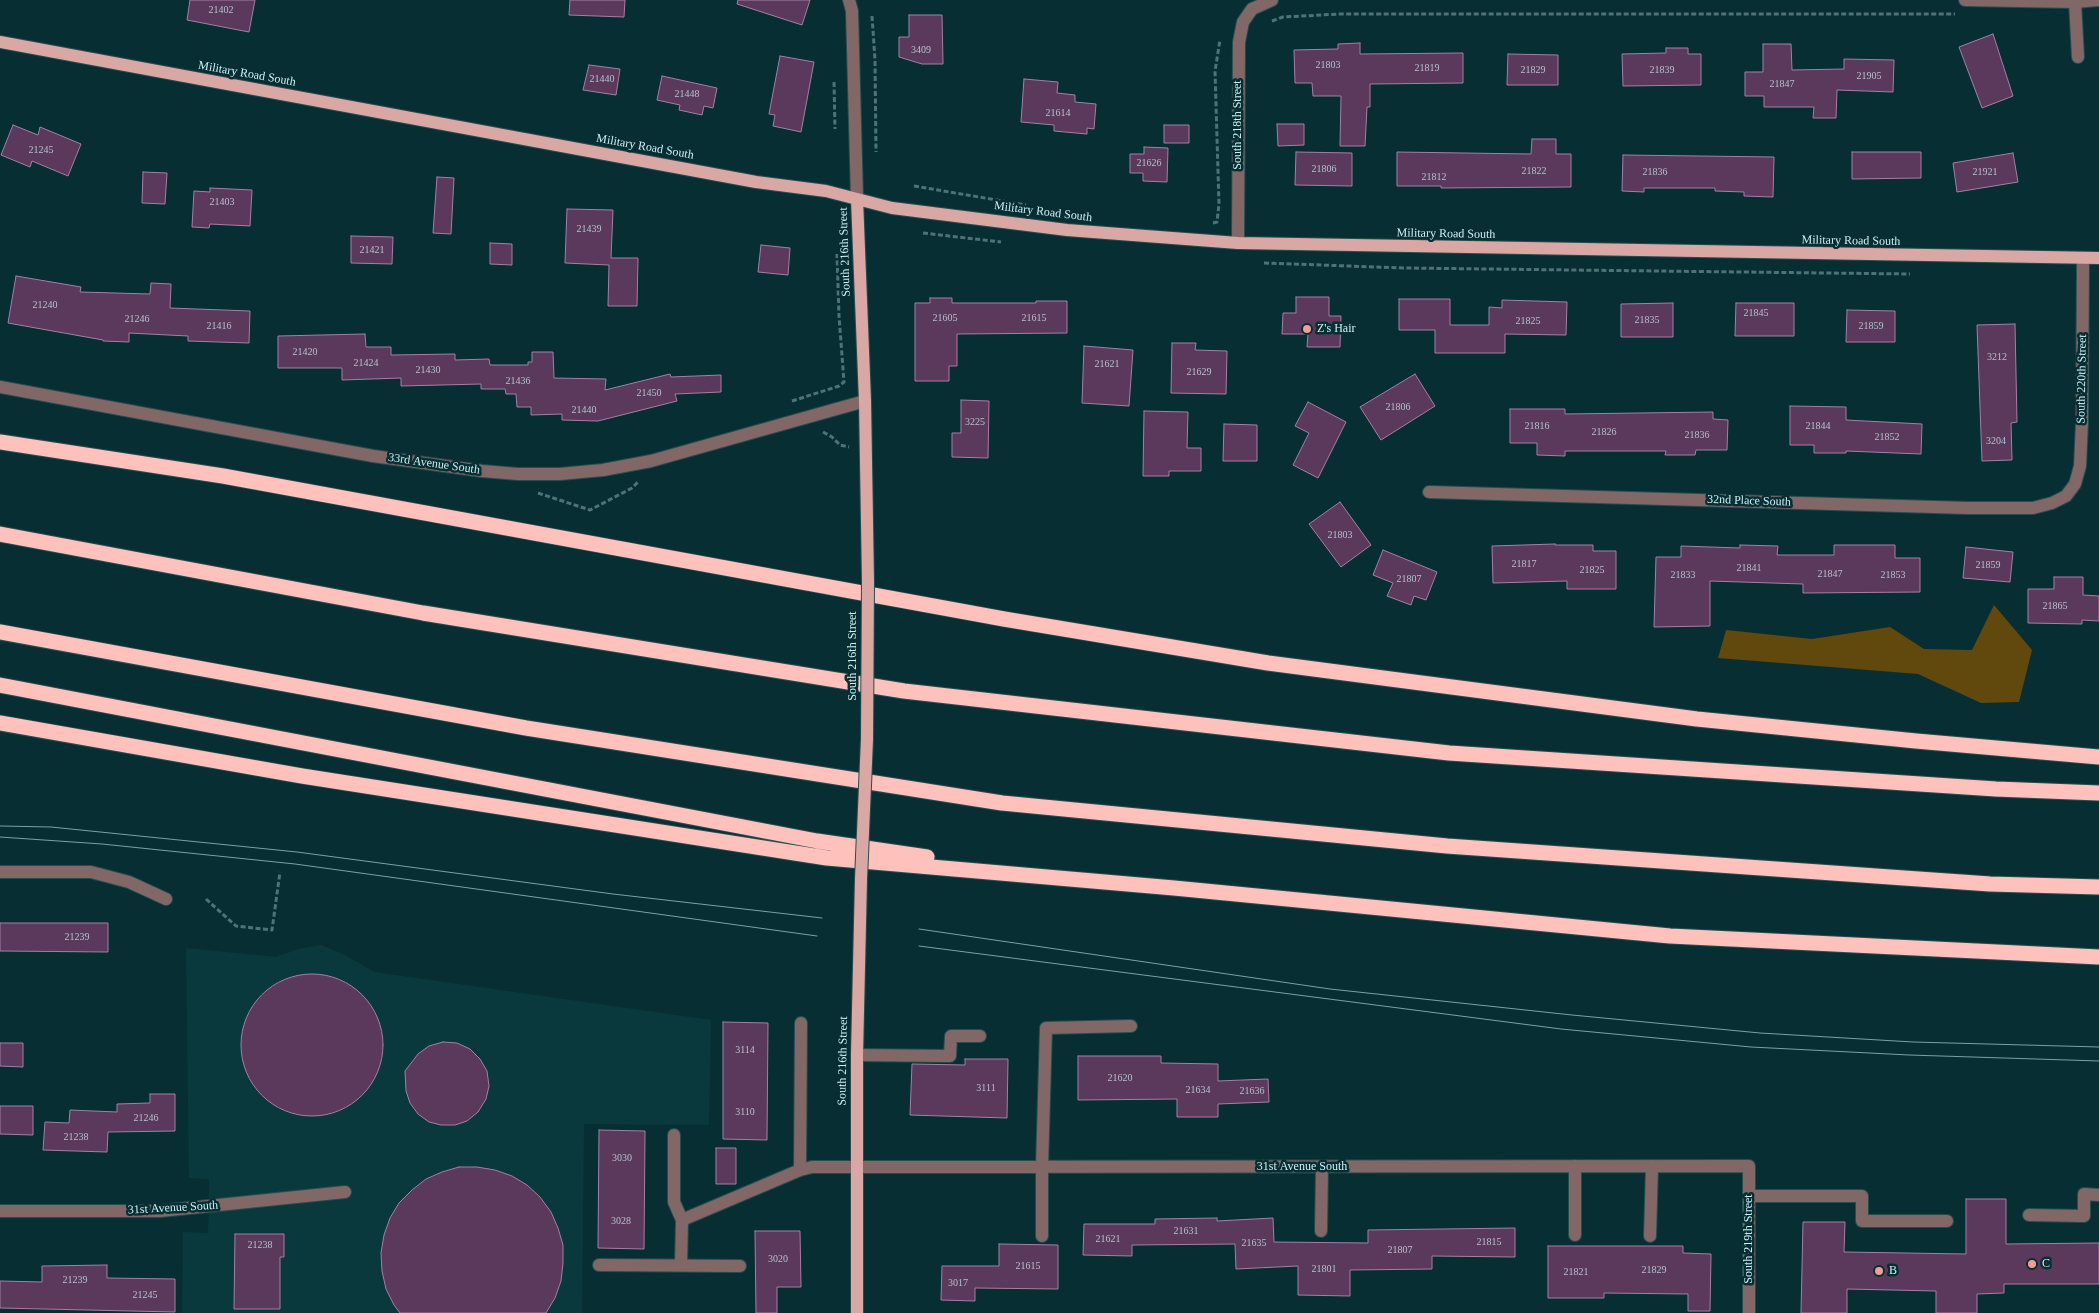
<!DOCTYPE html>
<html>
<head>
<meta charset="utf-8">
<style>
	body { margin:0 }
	canvas { display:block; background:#072e32 }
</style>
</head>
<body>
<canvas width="2099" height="1313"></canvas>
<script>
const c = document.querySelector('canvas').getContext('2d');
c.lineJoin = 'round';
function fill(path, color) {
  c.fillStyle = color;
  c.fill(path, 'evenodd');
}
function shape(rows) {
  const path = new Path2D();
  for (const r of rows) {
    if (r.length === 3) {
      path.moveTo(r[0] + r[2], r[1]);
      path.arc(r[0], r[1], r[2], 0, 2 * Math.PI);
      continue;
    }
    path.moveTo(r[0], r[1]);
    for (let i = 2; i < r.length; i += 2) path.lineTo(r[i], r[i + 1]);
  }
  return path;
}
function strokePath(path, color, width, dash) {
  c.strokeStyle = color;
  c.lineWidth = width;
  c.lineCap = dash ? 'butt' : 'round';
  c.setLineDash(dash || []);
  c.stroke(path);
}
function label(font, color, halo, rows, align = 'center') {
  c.font = font + ' "Times New Roman",serif';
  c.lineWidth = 5;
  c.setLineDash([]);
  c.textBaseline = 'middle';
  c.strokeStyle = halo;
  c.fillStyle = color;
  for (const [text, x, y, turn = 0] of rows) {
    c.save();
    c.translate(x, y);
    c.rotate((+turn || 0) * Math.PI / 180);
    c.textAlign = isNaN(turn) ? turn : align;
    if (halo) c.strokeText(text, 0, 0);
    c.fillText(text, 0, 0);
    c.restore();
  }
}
const built = shape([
	[321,945,345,955,374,972,711,1020,709,1125,584,1124,582,1313,182,1313,183,1232,208,1233,209,1206,209,1179,189,1178,186,948,276,957,299,949]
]);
const green = shape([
	[1994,605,2032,650,2019,702,1981,703,1918,674,1718,658,1726,630,1812,639,1890,627,1924,649,1972,650]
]);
const building = shape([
	[190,0,255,0,249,32,187,20,190,0],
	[570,0,625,0,624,17,569,15,570,0],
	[738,0,810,0,802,25,737,4,738,0],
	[909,15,942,15,943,64,922,64,899,57,899,37,909,37,909,15],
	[1993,34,2013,96,1982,108,1959,47,1993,34],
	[1360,43,1360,54,1463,53,1463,83,1370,84,1370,107,1367,107,1365,146,1340,146,1341,96,1313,96,1312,83,1295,83,1294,50,1338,49,1338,44,1360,43],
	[1763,44,1791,44,1792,70,1844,69,1844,59,1894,60,1893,92,1837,90,1836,118,1813,118,1814,107,1764,107,1764,96,1745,96,1745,72,1763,72,1763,44],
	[1666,48,1688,48,1688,54,1701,54,1701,85,1623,86,1622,54,1666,53,1666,48],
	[1508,54,1558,55,1558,85,1507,85,1508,54],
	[780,56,814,62,801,132,773,126,775,115,769,114,780,56],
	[589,65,620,69,616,95,583,90,589,65],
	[662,76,717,88,713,108,704,106,702,115,679,110,680,105,657,100,662,76],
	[1024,79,1058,82,1057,93,1075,95,1075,102,1096,104,1094,129,1087,128,1087,134,1054,131,1054,125,1021,122,1024,79],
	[1277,124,1304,124,1304,145,1278,146,1277,124],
	[13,125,38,135,40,127,81,144,68,176,32,161,30,167,1,155,13,125],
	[1164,125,1189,125,1189,143,1164,143,1164,125],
	[1532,139,1556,139,1556,154,1571,154,1571,187,1441,188,1441,186,1397,186,1397,152,1531,154,1532,139],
	[1144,147,1168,148,1167,182,1143,181,1143,173,1130,173,1130,154,1144,154,1144,147],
	[1296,152,1352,153,1352,186,1295,185,1296,152],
	[1852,152,1921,152,1921,178,1852,179,1852,152],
	[2013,153,2018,182,1957,192,1953,163,2013,153],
	[1623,155,1774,157,1773,197,1744,196,1744,192,1715,191,1715,188,1644,188,1644,192,1622,191,1623,155],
	[143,172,167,173,165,204,142,203,143,172],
	[437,177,454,178,451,234,433,233,437,177],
	[210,188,252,190,250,226,210,224,209,228,192,227,194,191,210,192,210,188],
	[567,209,613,210,611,258,638,258,637,306,608,306,609,265,565,263,567,209],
	[351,236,393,237,392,264,351,263,351,236],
	[490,243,512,244,512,265,490,264,490,243],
	[761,245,790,248,788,275,758,272,761,245],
	[16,276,81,287,80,292,150,294,151,283,171,284,170,308,250,311,249,343,188,341,188,336,129,333,129,342,103,341,103,340,8,323,16,276],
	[1296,297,1329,297,1329,316,1341,316,1340,347,1307,347,1308,334,1282,334,1283,313,1296,313,1296,297],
	[930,298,952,298,952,303,1036,303,1036,301,1067,301,1067,333,957,334,957,366,949,366,949,381,915,381,915,303,930,303,930,298],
	[1399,299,1450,299,1450,325,1489,325,1489,307,1502,308,1502,300,1567,302,1566,335,1505,334,1505,353,1435,353,1435,330,1399,330,1399,299],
	[1673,303,1673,337,1621,337,1621,304,1673,303],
	[1736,303,1794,303,1794,336,1735,336,1736,303],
	[1847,310,1895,311,1895,342,1846,342,1847,310],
	[2015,324,2017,422,2011,423,2012,460,1982,461,1977,325,2015,324],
	[365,334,366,347,391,347,391,355,455,354,455,360,489,359,490,365,528,365,528,362,532,362,532,352,553,352,554,378,606,379,605,390,670,374,671,377,721,375,721,392,675,394,677,401,598,421,562,420,562,414,531,415,531,407,517,407,516,394,506,394,505,389,481,389,481,384,401,386,401,378,342,380,342,368,278,368,278,336,365,334],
	[1172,343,1196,343,1195,350,1227,351,1226,394,1171,393,1172,343],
	[1084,346,1133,350,1129,406,1082,403,1084,346],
	[1415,374,1435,406,1381,440,1360,407,1415,374],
	[961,400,989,401,988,458,952,457,952,433,961,433,961,400],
	[1308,402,1346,422,1318,478,1293,465,1309,433,1295,426,1308,402],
	[1790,406,1846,407,1846,420,1922,424,1921,454,1846,451,1846,453,1814,453,1814,445,1790,445,1790,406],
	[1510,409,1565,409,1565,414,1713,412,1713,419,1728,420,1727,450,1696,450,1695,455,1665,455,1666,451,1565,451,1565,456,1537,455,1537,443,1510,443,1510,409],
	[1144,411,1188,412,1187,448,1201,448,1201,471,1169,471,1169,476,1143,476,1144,411],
	[1224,424,1257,425,1257,461,1223,461,1224,424],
	[1340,502,1371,545,1341,567,1309,524,1340,502],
	[1555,544,1555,545,1593,545,1593,551,1616,551,1616,589,1567,589,1567,581,1493,583,1492,546,1555,544],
	[1740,545,1778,546,1777,555,1834,555,1834,545,1895,545,1895,558,1920,558,1920,592,1803,593,1803,584,1710,581,1710,626,1654,627,1656,557,1681,557,1681,546,1740,548,1740,545],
	[1966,547,2013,552,2010,582,1963,578,1966,547],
	[1383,550,1437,572,1426,600,1414,596,1411,605,1387,596,1393,583,1373,575,1383,550],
	[2054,577,2083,577,2083,595,2099,596,2099,621,2082,620,2082,624,2028,623,2028,589,2054,589,2054,577],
	[0,923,108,923,108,952,0,951,0,923],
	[312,1045,71],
	[723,1022,768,1023,767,1140,723,1139,723,1022],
	[443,1042,457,1043,470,1049,480,1059,487,1071,489,1086,486,1099,478,1112,467,1121,455,1125,441,1125,429,1122,418,1114,410,1103,406,1091,405,1071,418,1054,429,1046,443,1042],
	[0,1043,23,1043,23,1067,0,1066,0,1043],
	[1078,1056,1161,1056,1161,1063,1218,1064,1218,1081,1268,1079,1269,1102,1218,1104,1218,1117,1177,1117,1177,1099,1078,1100,1078,1056],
	[965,1059,1008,1059,1007,1118,910,1115,912,1064,965,1065,965,1059],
	[150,1094,175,1094,175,1131,108,1132,107,1152,43,1150,45,1122,69,1123,70,1110,117,1112,117,1104,150,1103,150,1094],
	[0,1106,33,1106,33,1135,0,1134,0,1106],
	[599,1130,645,1131,644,1249,598,1248,599,1130],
	[716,1148,736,1148,736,1184,716,1184,716,1148],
	[459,1167,477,1167,495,1170,512,1176,527,1185,540,1197,551,1212,558,1228,563,1245,563,1263,561,1281,555,1298,546,1313,400,1313,394,1305,386,1289,382,1271,381,1253,384,1235,390,1218,399,1203,412,1190,426,1179,442,1172,459,1167],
	[1966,1199,2006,1199,2006,1244,2099,1243,2099,1284,2004,1284,2004,1293,1977,1294,1977,1313,1936,1313,1936,1291,1847,1289,1847,1313,1801,1313,1803,1222,1845,1222,1844,1252,1966,1254,1966,1199],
	[1217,1218,1217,1221,1273,1218,1274,1242,1368,1243,1368,1230,1515,1228,1515,1257,1432,1256,1432,1269,1350,1270,1350,1296,1298,1295,1298,1266,1236,1269,1235,1244,1132,1245,1132,1256,1083,1255,1084,1224,1155,1224,1155,1219,1217,1218],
	[755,1231,800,1231,801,1287,777,1287,777,1313,756,1313,755,1231],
	[235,1234,284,1234,284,1257,280,1257,280,1309,234,1309,235,1234],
	[999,1244,1058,1245,1058,1289,975,1288,975,1301,941,1300,942,1266,999,1266,999,1244],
	[1548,1246,1683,1246,1683,1253,1711,1254,1710,1311,1688,1311,1688,1294,1604,1293,1604,1298,1548,1298,1548,1246],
	[107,1265,107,1278,175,1279,175,1312,0,1308,0,1281,42,1282,42,1266,107,1265]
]);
const path = shape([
	[872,16,875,60,876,152],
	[1272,21,1283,17,1340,14,1955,14],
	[834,82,835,129],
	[914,186,1026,205],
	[1213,223,1217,222,1219,204,1215,71,1220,40],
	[923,233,1001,242],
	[1264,263,1404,268,1910,274],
	[792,401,839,386,844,382,839,316,837,254],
	[823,432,832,437,840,445,849,447],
	[538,493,590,510,632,488,638,482],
	[206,899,236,926,272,930,280,872]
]);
const minor = shape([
	[849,0,852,11,857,199],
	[1965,0,2075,2,2098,0],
	[2075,2,2078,57],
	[1238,243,1239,42,1243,22,1252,9,1272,0],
	[0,387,373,456,482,471,518,474,560,474,603,470,651,461,865,401],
	[1429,492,1968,508,2033,508,2052,503,2066,496,2075,484,2080,466,2082,422,2083,258],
	[0,872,91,872,129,882,166,899],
	[857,1055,950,1056,951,1036,980,1036],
	[674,1135,674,1202,682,1220],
	[1575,1166,1575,1235],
	[800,1170,801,1023],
	[1749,1196,1862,1196,1862,1221,1947,1221],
	[0,1211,160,1211,345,1192],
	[2029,1215,2084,1216,2084,1194,2099,1195],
	[1321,1231,1322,1167],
	[1042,1236,1042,1167,1046,1028,1131,1026],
	[1650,1236,1652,1166],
	[599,1265,740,1266],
	[681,1265,682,1220,800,1170,812,1167,1749,1166,1749,1313]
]);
const major = shape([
	[0,42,756,182,826,191,892,208,1067,230,1238,243,2099,258],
	[857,199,865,401,868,582],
	[857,1313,857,1055,861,879]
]);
const highway = shape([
	[0,442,223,476,1004,619,1268,663,1697,719,1916,741,2099,757],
	[0,534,423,613,904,691,1449,753,1996,789,2099,793],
	[0,632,526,728,1002,803,1447,846,1990,884,2099,887],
	[0,685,817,841,927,857],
	[0,723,302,776,827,858,1174,888,1670,936,2099,957]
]);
const tram = shape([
	[0,826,51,827,297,852,613,894,822,918],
	[0,837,102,844,295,864,817,936],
	[919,929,1330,989,1572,1015,1760,1033,1913,1042,2099,1047],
	[919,946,1561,1029,1751,1047,1909,1055,2099,1061]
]);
const majorBridge = shape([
	[861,879,867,739,868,582]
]);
const markers = [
	[1307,329,5,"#f59c95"],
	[2032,1264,5,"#f59c95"],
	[1879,1271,5,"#f59c95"]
];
const numberNames = [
	["21402",221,10],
	["3409",921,50],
	["21803",1328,65],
	["21819",1427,68],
	["21829",1533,70],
	["21839",1662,70],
	["21905",1869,76],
	["21440",602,79],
	["21847",1782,84],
	["21448",687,94],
	["21614",1058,113],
	["21245",41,150],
	["21626",1149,163],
	["21806",1324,169],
	["21822",1534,171],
	["21836",1655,172],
	["21921",1985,172],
	["21812",1434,177],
	["21403",222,202],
	["21439",589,229],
	["21421",372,250],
	["21240",45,305],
	["21845",1756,313],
	["21605",945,318],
	["21615",1034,318],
	["21246",137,319],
	["21835",1647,320],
	["21825",1528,321],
	["21416",219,326],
	["21859",1871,326],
	["21420",305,352],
	["3212",1997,357],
	["21424",366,363],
	["21621",1107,364],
	["21430",428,370],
	["21629",1199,372],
	["21436",518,381],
	["21450",649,393],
	["21806",1398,407],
	["21440",584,410],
	["3225",975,422],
	["21816",1537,426],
	["21844",1818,426],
	["21826",1604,432],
	["21836",1697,435],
	["21852",1887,437],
	["3204",1996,441],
	["21803",1340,535],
	["21817",1524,564],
	["21859",1988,565],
	["21841",1749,568],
	["21825",1592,570],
	["21847",1830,574],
	["21833",1683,575],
	["21853",1893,575],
	["21807",1409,579],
	["21865",2055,606],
	["21239",77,937],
	["3114",745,1050],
	["21620",1120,1078],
	["3111",986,1088],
	["21634",1198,1090],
	["21636",1252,1091],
	["3110",745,1112],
	["21246",146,1118],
	["21238",76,1137],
	["3030",622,1158],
	["3028",621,1221],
	["21631",1186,1231],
	["21621",1108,1239],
	["21815",1489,1242],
	["21635",1254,1243],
	["21238",260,1245],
	["21807",1400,1250],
	["3020",778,1259],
	["21615",1028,1266],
	["21801",1324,1269],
	["21829",1654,1270],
	["21821",1576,1272],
	["21239",75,1280],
	["3017",958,1283],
	["21245",145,1295]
];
const streetNames = [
	["Military Road South",247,74,10],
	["South 218th Street",1238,125,-90],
	["Military Road South",645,147,10],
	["Military Road South",1043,212,7],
	["Military Road South",1446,234,1],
	["Military Road South",1851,241,1],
	["South 216th Street",845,252,-92],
	["South 220th Street",2082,379,-89],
	["33rd Avenue South",434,464,8],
	["32nd Place South",1749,501,2],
	["South 216th Street",853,656,-90],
	["South 216th Street",843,1061,-89],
	["31st Avenue South",1302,1167],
	["31st Avenue South",173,1208,-3],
	["South 219th Street",1749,1239,-90]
];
const poiNames = [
	["Z's Hair",1317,329],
	["C",2042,1264],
	["B",1889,1271]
];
fill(built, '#09393d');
fill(green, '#61480d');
fill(building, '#5a395c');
strokePath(building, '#a47fa6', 1);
strokePath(minor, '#274d51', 14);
strokePath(major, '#274d51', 14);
strokePath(highway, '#274d51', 17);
strokePath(path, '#4e7377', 3, [5, 2.5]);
strokePath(minor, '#816866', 12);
strokePath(major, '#daa8a4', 12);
strokePath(highway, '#fec1bc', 15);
strokePath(tram, '#7ca0a4', 1);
strokePath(majorBridge, '#274d51', 14, []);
strokePath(majorBridge, '#daa8a4', 12);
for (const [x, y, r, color] of markers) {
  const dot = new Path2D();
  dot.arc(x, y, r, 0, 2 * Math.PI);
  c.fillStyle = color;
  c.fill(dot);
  strokePath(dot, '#072e32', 2);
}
label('10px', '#b1c2cd', null, numberNames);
label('12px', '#ceeff3', '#072e32', streetNames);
label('12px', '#ceeff3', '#072e32', poiNames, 'left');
</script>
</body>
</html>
